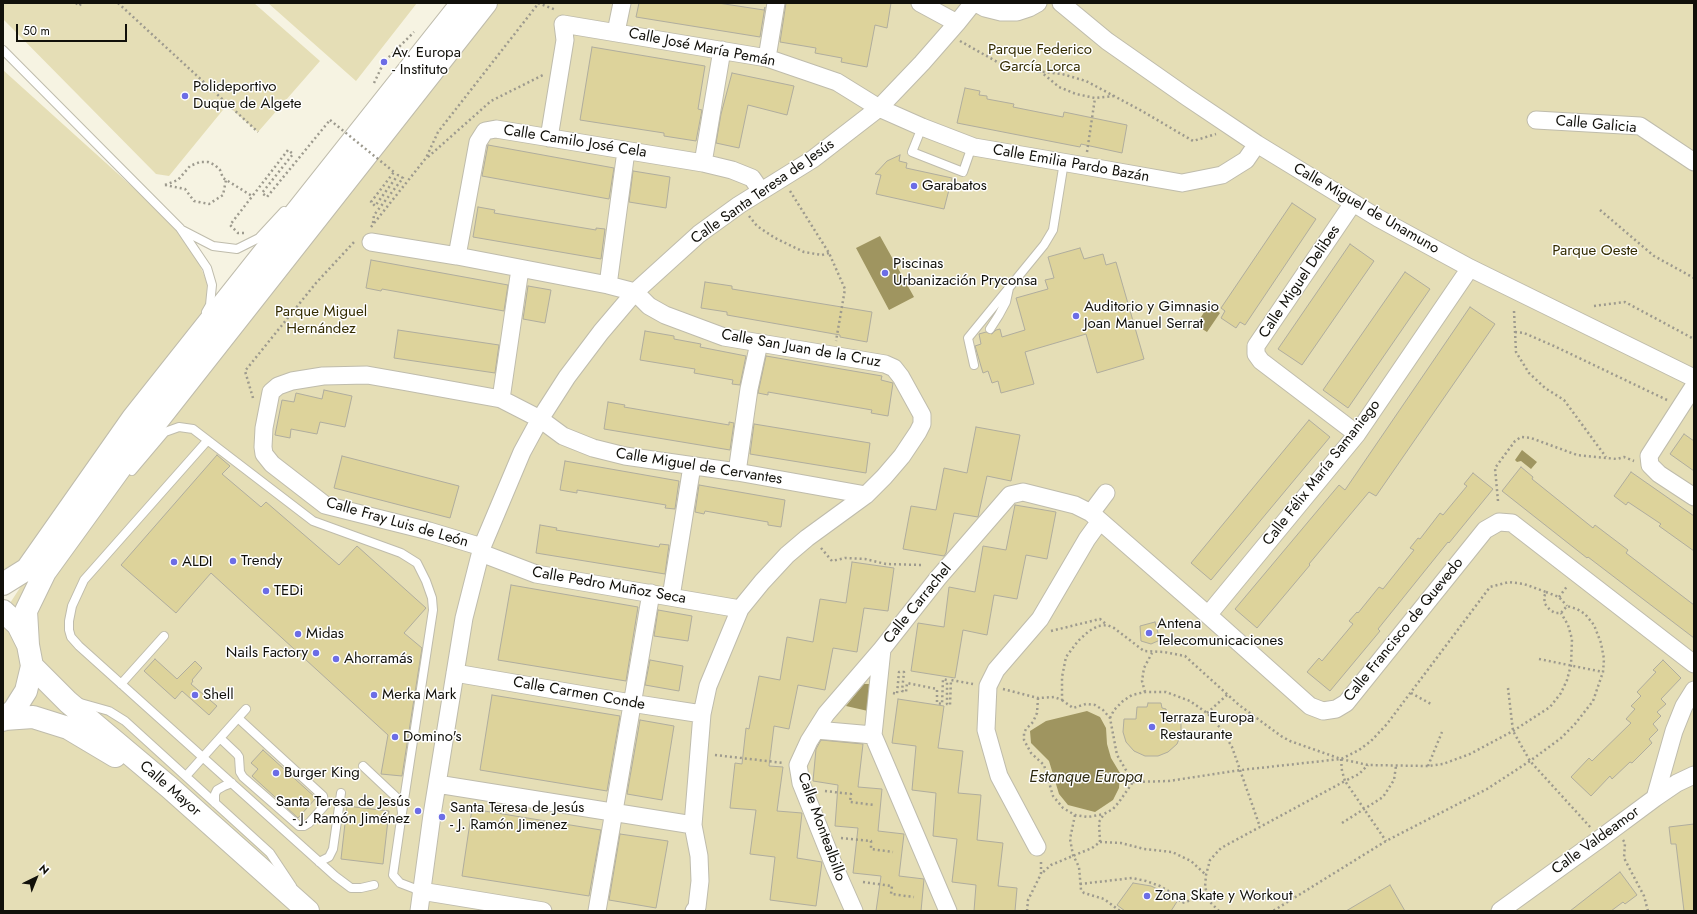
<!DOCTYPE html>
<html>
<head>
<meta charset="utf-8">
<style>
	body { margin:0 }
	#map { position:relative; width:1697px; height:914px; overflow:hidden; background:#f6f3e2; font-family:Jost,sans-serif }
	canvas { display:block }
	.frame { position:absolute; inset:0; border:4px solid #11100a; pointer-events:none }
	.north { position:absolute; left:16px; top:858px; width:40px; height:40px; -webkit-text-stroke:3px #fff; paint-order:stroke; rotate:43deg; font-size:11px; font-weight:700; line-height:16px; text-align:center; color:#11100a }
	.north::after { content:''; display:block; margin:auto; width:14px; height:18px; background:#11100a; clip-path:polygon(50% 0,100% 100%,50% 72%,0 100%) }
	.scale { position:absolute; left:16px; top:24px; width:111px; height:18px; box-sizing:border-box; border:2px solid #11100a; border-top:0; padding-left:5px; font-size:12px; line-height:14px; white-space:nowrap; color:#11100a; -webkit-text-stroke:3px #fff; paint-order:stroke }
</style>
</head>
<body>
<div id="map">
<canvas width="1697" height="914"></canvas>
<div class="frame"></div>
<div class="north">N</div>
<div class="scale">50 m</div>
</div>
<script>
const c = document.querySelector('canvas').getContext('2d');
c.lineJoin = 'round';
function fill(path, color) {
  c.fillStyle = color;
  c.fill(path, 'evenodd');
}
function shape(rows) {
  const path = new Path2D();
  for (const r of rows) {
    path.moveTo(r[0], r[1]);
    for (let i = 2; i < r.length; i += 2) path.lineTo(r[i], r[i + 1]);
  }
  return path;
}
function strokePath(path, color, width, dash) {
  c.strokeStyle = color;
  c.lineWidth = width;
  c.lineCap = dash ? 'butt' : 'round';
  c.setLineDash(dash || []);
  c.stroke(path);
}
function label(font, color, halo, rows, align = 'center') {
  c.font = font + ' Jost,sans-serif';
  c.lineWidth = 3;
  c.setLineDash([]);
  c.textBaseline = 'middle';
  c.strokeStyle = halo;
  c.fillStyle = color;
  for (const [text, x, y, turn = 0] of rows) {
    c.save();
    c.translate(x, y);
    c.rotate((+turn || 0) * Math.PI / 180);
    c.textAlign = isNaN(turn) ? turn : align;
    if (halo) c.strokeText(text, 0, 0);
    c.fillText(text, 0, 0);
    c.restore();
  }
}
const green = shape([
	[3,3,254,3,320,61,258,132,227,105,169,176,156,174,3,19],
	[268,3,417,3,356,81],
	[479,3,1694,3,1694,911,3,911,3,614,65,518,3,589,3,70,178,228,195,254,207,282,206,317]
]);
const water = shape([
	[880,236,914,297,889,310,856,248],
	[1208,306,1220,313,1207,332,1196,325],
	[1522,450,1537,462,1531,469,1521,461,1517,462,1515,460],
	[864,684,869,684,868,711,846,706],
	[1087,711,1100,717,1106,728,1107,744,1111,758,1120,773,1119,788,1113,800,1095,812,1068,805,1059,794,1049,761,1031,743,1030,731,1046,721]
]);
const building = shape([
	[639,3,718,3,764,10,765,7,760,37,636,17,639,3],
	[786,3,891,3,887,28,875,25,867,67,841,62,842,58,815,53,816,48,780,42,786,3],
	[592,47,705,66,698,109,702,110,696,141,664,136,664,133,580,120,592,47],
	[732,73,794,86,787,115,748,105,739,148,716,143,721,114,732,73],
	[965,88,980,91,979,95,987,96,987,99,1014,104,1013,107,1063,117,1064,112,1127,125,1122,153,1081,144,1080,147,957,123,965,88],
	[488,145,614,168,609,199,482,176,488,145],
	[900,155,899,161,907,163,906,168,952,178,944,209,876,194,881,175,875,174,887,161,900,155],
	[633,171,670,177,666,208,629,202,633,171],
	[1292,203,1316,219,1245,325,1240,322,1236,328,1221,318,1225,311,1221,308,1292,203],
	[478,207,495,210,494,213,596,230,596,228,605,229,601,259,473,237,478,207],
	[1350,244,1374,261,1302,365,1278,349,1350,244],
	[1080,248,1084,259,1103,254,1106,265,1116,262,1144,359,1097,373,1086,334,1025,352,1034,384,1001,393,998,381,992,383,988,371,983,373,975,346,981,344,979,334,986,332,992,334,996,330,1000,329,1002,337,1025,330,1016,298,1048,289,1045,280,1054,278,1048,257,1080,248],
	[371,260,508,285,504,311,382,289,381,291,366,288,371,260],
	[1405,272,1430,289,1348,408,1323,390,1405,272],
	[705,282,732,286,732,289,872,312,867,342,840,337,840,335,727,315,727,312,701,308,705,282],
	[528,286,551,290,545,323,523,319,528,286],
	[1470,307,1495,324,1376,496,1369,492,1309,564,1310,565,1257,628,1235,609,1339,485,1345,490,1470,307],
	[398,330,499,345,495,373,394,358,398,330],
	[645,331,674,336,674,339,701,344,700,347,746,356,740,385,732,384,733,380,694,373,695,369,640,360,645,331],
	[766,356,882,376,881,380,893,383,888,416,871,413,872,410,768,392,768,395,758,393,766,356],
	[324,390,352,396,345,427,320,422,317,434,291,429,290,438,275,435,282,400,294,402,296,393,322,399,324,390],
	[608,402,625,405,624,407,729,425,729,422,734,423,730,450,604,429,608,402],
	[1309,420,1330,437,1211,580,1191,563,1309,420],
	[754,424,870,443,866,473,750,454,754,424],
	[976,427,1020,435,1011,481,987,476,978,517,954,513,946,553,944,556,903,549,911,506,936,510,944,468,967,473,976,427],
	[1684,434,1694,441,1694,471,1670,454,1684,434],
	[217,455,230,466,222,474,261,507,266,502,339,565,357,546,426,608,404,633,422,648,402,776,381,774,388,735,211,573,176,613,121,565,217,455],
	[342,456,459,486,450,518,334,488,342,456],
	[565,461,679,481,675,509,665,508,666,505,577,490,577,493,560,490,565,461],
	[1521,467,1533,477,1532,479,1593,528,1595,525,1628,550,1626,553,1694,605,1694,638,1588,557,1587,558,1502,491,1521,467],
	[1631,472,1694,516,1694,551,1659,526,1661,524,1628,502,1626,505,1614,496,1631,472],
	[1473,473,1493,489,1449,543,1448,542,1378,629,1380,631,1330,691,1307,672,1319,658,1322,661,1353,624,1349,621,1357,612,1358,613,1379,587,1383,589,1414,550,1410,548,1418,538,1420,539,1440,513,1443,515,1467,486,1464,484,1473,473],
	[699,485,785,500,781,527,768,525,768,522,705,511,704,514,695,512,699,485],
	[1015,505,1056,512,1047,559,1026,555,1017,599,994,595,987,635,963,630,955,678,911,671,918,623,944,627,949,587,975,592,983,546,1006,550,1015,505],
	[540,525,557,528,556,530,659,547,660,544,669,545,665,574,536,553,540,525],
	[852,562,894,568,888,611,864,608,857,652,833,648,825,690,798,685,789,729,774,726,769,766,783,767,777,811,802,813,797,858,822,862,816,906,770,900,775,857,750,854,756,810,730,808,735,763,742,764,746,728,749,729,759,676,780,680,787,637,813,642,820,599,846,603,852,562],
	[511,585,638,607,626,681,498,660,511,585],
	[658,610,692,616,688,641,654,636,658,610],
	[1155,622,1160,640,1151,644,1141,641,1140,626,1155,622],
	[155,659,177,679,195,661,202,668,192,680,193,681,191,684,217,706,209,715,182,691,175,699,144,671,155,659],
	[650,660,683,666,679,691,645,685,650,660],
	[1663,660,1681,678,1661,699,1666,704,1657,712,1661,716,1653,724,1658,730,1649,739,1652,743,1632,763,1630,762,1612,779,1610,776,1591,796,1571,777,1589,758,1592,761,1631,723,1626,719,1635,709,1631,706,1641,696,1637,692,1656,672,1653,670,1663,660],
	[492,695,620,716,607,791,480,770,492,695],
	[898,699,944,706,938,748,963,751,958,793,981,795,977,840,1003,843,998,886,1017,888,1015,911,974,911,976,885,952,882,957,839,933,836,936,793,912,790,916,746,892,743,898,699],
	[1148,703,1161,703,1162,708,1166,709,1168,720,1181,722,1181,734,1177,744,1168,752,1158,756,1145,756,1134,751,1126,742,1123,732,1124,719,1136,719,1137,707,1147,707,1148,703],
	[640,720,674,726,662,800,627,794,640,720],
	[821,740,863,744,858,787,882,789,878,831,904,834,899,876,924,879,921,911,876,911,881,876,853,873,858,828,835,826,838,785,813,781,816,749,821,740],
	[263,750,316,798,298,818,252,776,258,769,251,763,263,750],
	[347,806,389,811,383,864,341,859,347,806],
	[472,809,601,830,589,896,462,876,472,809],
	[1694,824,1694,911,1684,911,1676,844,1671,844,1669,827,1694,824],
	[620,834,668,841,656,908,609,900,620,834],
	[1620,872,1637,895,1625,904,1623,902,1611,911,1570,911,1620,872],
	[1133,883,1151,886,1164,892,1178,900,1171,911,1125,911,1117,905,1133,883],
	[1390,885,1405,911,1346,911,1390,885]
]);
const path = shape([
	[76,3,79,6,82,3],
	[118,3,258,132],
	[538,3,556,10],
	[960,41,1008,68,1062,74,1086,81,1142,111,1193,141,1216,134],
	[1040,71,1059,87,1076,94,1095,98,1115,96],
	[374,83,384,62,414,32],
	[1087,152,1095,98],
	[428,157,491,101,543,75],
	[165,185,178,180,190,166,200,162,208,162,215,165,220,170,223,178,252,196],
	[165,185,185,189,194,201,209,204,223,195,226,180],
	[790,191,829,253,845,289,836,341],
	[1600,210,1654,256,1694,278],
	[749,216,757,226,775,238,804,252,822,255,829,253],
	[373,223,374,215,403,178,398,175,375,206,371,202,394,172],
	[371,227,426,158,438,132,538,4],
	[244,233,238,233,230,225,288,150,293,154,262,193,267,197,330,120],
	[1594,306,1625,302,1694,339],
	[1514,311,1516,352,1529,373,1545,388,1564,400,1606,457],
	[1515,332,1524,333,1554,346,1667,400],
	[253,398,245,371,316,283,355,241],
	[1498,501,1495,468,1515,441,1521,437,1531,438,1577,455,1617,459,1624,457,1634,461],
	[821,548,832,561,845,558,865,559,886,564,922,565],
	[1546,592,1559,597,1567,606],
	[1559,597,1568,585],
	[1051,631,1100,619,1107,625],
	[1539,659,1603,672],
	[1508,688,1513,731,1530,761,1591,828],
	[1003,689,1038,698,1054,697,1062,700,1062,677,1066,657,1078,641,1089,631,1098,626,1107,625,1114,628,1144,651,1164,652,1185,656,1239,705,1281,736,1290,741,1341,759,1368,765,1428,766,1443,764,1470,754,1513,731,1550,707,1561,693,1567,680,1571,665,1572,639,1568,625,1561,613],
	[1145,692,1142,681,1144,668,1152,653],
	[893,693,897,694,899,672,904,672,902,691,906,692,907,683,937,689,937,703,942,704,943,679,947,680,947,704,950,705,951,680,973,684],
	[1411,693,1431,704],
	[1038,698,1037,713,1033,722,1026,729,1024,733,1024,740,1031,753,1044,765,1053,796,1063,808,1075,815,1088,817,1104,814],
	[1062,700,1073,708,1086,704,1095,705,1103,710,1110,718,1117,755,1133,782],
	[1207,713,1227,695],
	[1110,718,1114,710,1123,701,1132,695,1145,692,1166,692,1190,701,1207,713,1222,730,1232,747,1260,827],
	[715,755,784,763],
	[1341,759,1342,771,1345,781,1359,774,1368,765],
	[1428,766,1442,732],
	[1133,782,1169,781,1241,770,1341,759,1359,750,1371,741,1387,724,1490,587,1509,582,1524,584,1546,592,1544,597,1545,604,1550,610,1555,613,1561,613,1567,606,1577,609,1585,614,1594,625,1601,643,1604,659,1603,672,1593,701,1575,724,1561,738,1530,761,1487,789,1386,841,1273,911],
	[825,791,851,794,850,802,874,805],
	[1075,815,1070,839,1073,855,1079,867,1081,890,1084,893,1104,899,1120,911],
	[1342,823,1383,797,1394,780,1396,766],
	[841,838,871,841,871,849,893,852],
	[1623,840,1625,843,1624,858,1644,896,1648,911],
	[1100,842,1121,843,1144,849,1172,852,1191,861,1206,875],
	[1041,862,1041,874,1051,865,1092,848,1100,842,1099,822,1104,814,1113,809,1119,802,1133,782],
	[863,882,892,886,891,894,914,897],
	[1080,884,1132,878,1146,881,1160,886,1172,893,1182,903,1208,895],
	[1027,911,1028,900,1041,874],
	[1219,911,1210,902,1205,887,1206,875,1210,860,1221,848,1345,781,1386,841]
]);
const lane = shape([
	[3,50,180,228,207,268,212,285,210,305,206,312],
	[922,127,912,152,963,172,972,146],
	[182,230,213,246,237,249,259,238,284,211],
	[990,329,999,315,1006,302,1009,288],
	[974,365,968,338,1044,245,1053,230,1064,162],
	[207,441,84,580,72,606,69,621,69,630,71,637,79,646,335,876,351,888,361,888,374,885],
	[132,471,165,432,179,427,193,429,313,521,401,553,417,563,426,581,432,598,433,610,402,813],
	[121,684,164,636],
	[77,702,109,711,125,721,270,853,292,886],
	[220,738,237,754,239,757,240,772,243,777,299,826,304,826,309,823,325,805,323,796,238,718],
	[363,766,396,797,401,805,402,813,393,875,400,883,421,891],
	[186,776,246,709],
	[215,803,215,794,217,790,224,786,232,783],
	[319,862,329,857,333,849,341,793]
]);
const street = shape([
	[920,3,957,23],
	[976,3,985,8,1001,12,1017,12,1029,8,1038,3],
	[1061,3,1107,41,1187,97,1257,144,1378,218,1470,268,1694,378],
	[616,32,622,3],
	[767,58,776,3],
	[1536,120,1640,126,1694,162],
	[549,138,565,40,563,24,767,58,837,82,879,108,922,127,974,147,1085,166,1182,183,1222,175,1246,160,1257,144],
	[703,163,722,50],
	[1353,203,1256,346,1256,354,1261,361,1357,434],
	[371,242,457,256,608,285,635,292,649,306,665,315,724,337,885,364,894,368,901,377,922,415,922,424,918,432,902,456,884,477,866,495,807,538,787,555,762,582,740,609,708,686,702,714,693,825,699,856,700,881,697,907,694,911],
	[457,256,478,142,485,131,496,129,703,163,732,170,752,178,761,191],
	[608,285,626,151],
	[1694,386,1649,456,1650,465,1659,474,1694,497],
	[501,399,520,269],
	[737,472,749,389,759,343],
	[1091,513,1106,493],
	[482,547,429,531,325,505,272,464,264,454,263,447,264,428,271,392,278,386,292,381,323,376,367,375,407,382,501,399,540,419,563,436,593,448,625,456,737,472,866,495],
	[481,553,536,574,740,609],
	[671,597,692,466],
	[1208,615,1357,434,1470,268],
	[455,673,631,703,702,714],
	[816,730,873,735],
	[437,784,693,825],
	[1655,798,1674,731,1684,706,1694,690],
	[1037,847,999,776,986,730,988,686,996,670,1040,619,1087,539,1100,521],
	[421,891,543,911],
	[419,911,432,815,464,618,482,547,522,452,540,419,567,377,601,332,635,292,699,234,739,205,813,159,879,108,922,63,957,23,973,3],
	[597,911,651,593],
	[854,911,835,868,801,783,798,765,809,741,826,714,882,649],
	[948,911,873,735,882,649,938,578,1010,495,1023,492,1075,505,1091,513,1208,615,1310,706,1323,711,1336,709,1346,703,1485,530,1499,522,1512,523,1694,664],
	[1500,911,1601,838,1655,798,1677,783,1694,775]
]);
const secondary = shape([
	[27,569,133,418,462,3],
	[3,584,27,569,37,559],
	[3,611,18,625,28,645,32,666,26,691,14,710,3,720],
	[28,645,26,611,45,572,121,467,486,3],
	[32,666,68,702,169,787,308,911],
	[4,719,33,717,68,728,115,756]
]);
const pathBridge = shape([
	[330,120,394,172]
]);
const markers = [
	[384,62,4,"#6c6de6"],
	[185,96,4,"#6c6de6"],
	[914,186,4,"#6c6de6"],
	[885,273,4,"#6c6de6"],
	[1076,316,4,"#6c6de6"],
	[233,561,4,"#6c6de6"],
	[174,562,4,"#6c6de6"],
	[266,591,4,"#6c6de6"],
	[1149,633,4,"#6c6de6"],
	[298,634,4,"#6c6de6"],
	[316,653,4,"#6c6de6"],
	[336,659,4,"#6c6de6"],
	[195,695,4,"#6c6de6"],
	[374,695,4,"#6c6de6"],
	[1152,727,4,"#6c6de6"],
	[395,737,4,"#6c6de6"],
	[276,773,4,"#6c6de6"],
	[418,811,4,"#6c6de6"],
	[442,817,4,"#6c6de6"],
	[1147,896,4,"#6c6de6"]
];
const streetNames = [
	["Calle José María Pemán",702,48,11],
	["Calle Galicia",1596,125,5],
	["Calle Camilo José Cela",575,142,9],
	["Calle Emilia Pardo Bazán",1071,164,10],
	["Calle Santa Teresa de Jesús",763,192,-35],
	["Calle Miguel de Unamuno",1366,209,30],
	["Calle Miguel Delibes",1300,282,-56],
	["Calle San Juan de la Cruz",801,349,10],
	["Calle Miguel de Cervantes",699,467,9],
	["Calle Félix María Samaniego",1322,473,-52],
	["Calle Fray Luis de León",397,523,16],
	["Calle Pedro Muñoz Seca",609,586,10],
	["Calle Carrachel",918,604,-51],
	["Calle Francisco de Quevedo",1404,630,-51],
	["Calle Carmen Conde",579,694,10],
	["Calle Mayor",170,789,41],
	["Calle Montealbillo",821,827,70],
	["Calle Valdeamor",1596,841,-36]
];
const parkNames = [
	["Parque Federico",1040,50],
	["García Lorca",1040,67],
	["Parque Oeste",1595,251],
	["Parque Miguel",321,312],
	["Hernández",321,329]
];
const poiNames = [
	["Av. Europa",392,53],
	["- Instituto",392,70],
	["Polideportivo",193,87],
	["Duque de Algete",193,104],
	["Garabatos",922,186],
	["Piscinas",893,264],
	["Urbanización Pryconsa",893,281],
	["Auditorio y Gimnasio",1084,307],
	["Joan Manuel Serrat",1084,324],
	["Trendy",241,561],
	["ALDI",182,562],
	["TEDi",274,591],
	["Antena",1157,624],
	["Telecomunicaciones",1157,641],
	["Midas",306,634],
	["Nails Factory",308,653,"right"],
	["Ahorramás",344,659],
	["Shell",203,695],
	["Merka Mark",382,695],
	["Terraza Europa",1160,718],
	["Restaurante",1160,735],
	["Domino's",403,737],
	["Burger King",284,773],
	["Santa Teresa de Jesús",410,802,"right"],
	["- J. Ramón Jiménez",410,819,"right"],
	["Santa Teresa de Jesús",450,808],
	["- J. Ramón Jimenez",450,825],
	["Zona Skate y Workout",1155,896]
];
const waterNames = [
	["Estanque Europa",1086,778]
];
fill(green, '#e5deb6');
fill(water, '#9f9560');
fill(building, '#ddd39b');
strokePath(building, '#b0ad9e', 1);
strokePath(lane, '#bfbcac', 10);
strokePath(street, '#bfbcac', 19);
strokePath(secondary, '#bfbcac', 24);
strokePath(path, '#9d9a8e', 2.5, [2, 3]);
strokePath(lane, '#fff', 8);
strokePath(street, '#fff', 17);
strokePath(secondary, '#fff', 22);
strokePath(pathBridge, '#9d9a8e', 2.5, [2, 3]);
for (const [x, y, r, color] of markers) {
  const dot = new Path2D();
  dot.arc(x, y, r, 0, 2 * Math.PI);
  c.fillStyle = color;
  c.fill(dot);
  strokePath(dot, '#fff', 1.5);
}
label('15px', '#11100a', '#fff', streetNames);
label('15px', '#342c00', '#fff', parkNames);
label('15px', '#11100a', '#fff', poiNames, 'left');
label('italic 16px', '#2e2a10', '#fff', waterNames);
</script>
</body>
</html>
